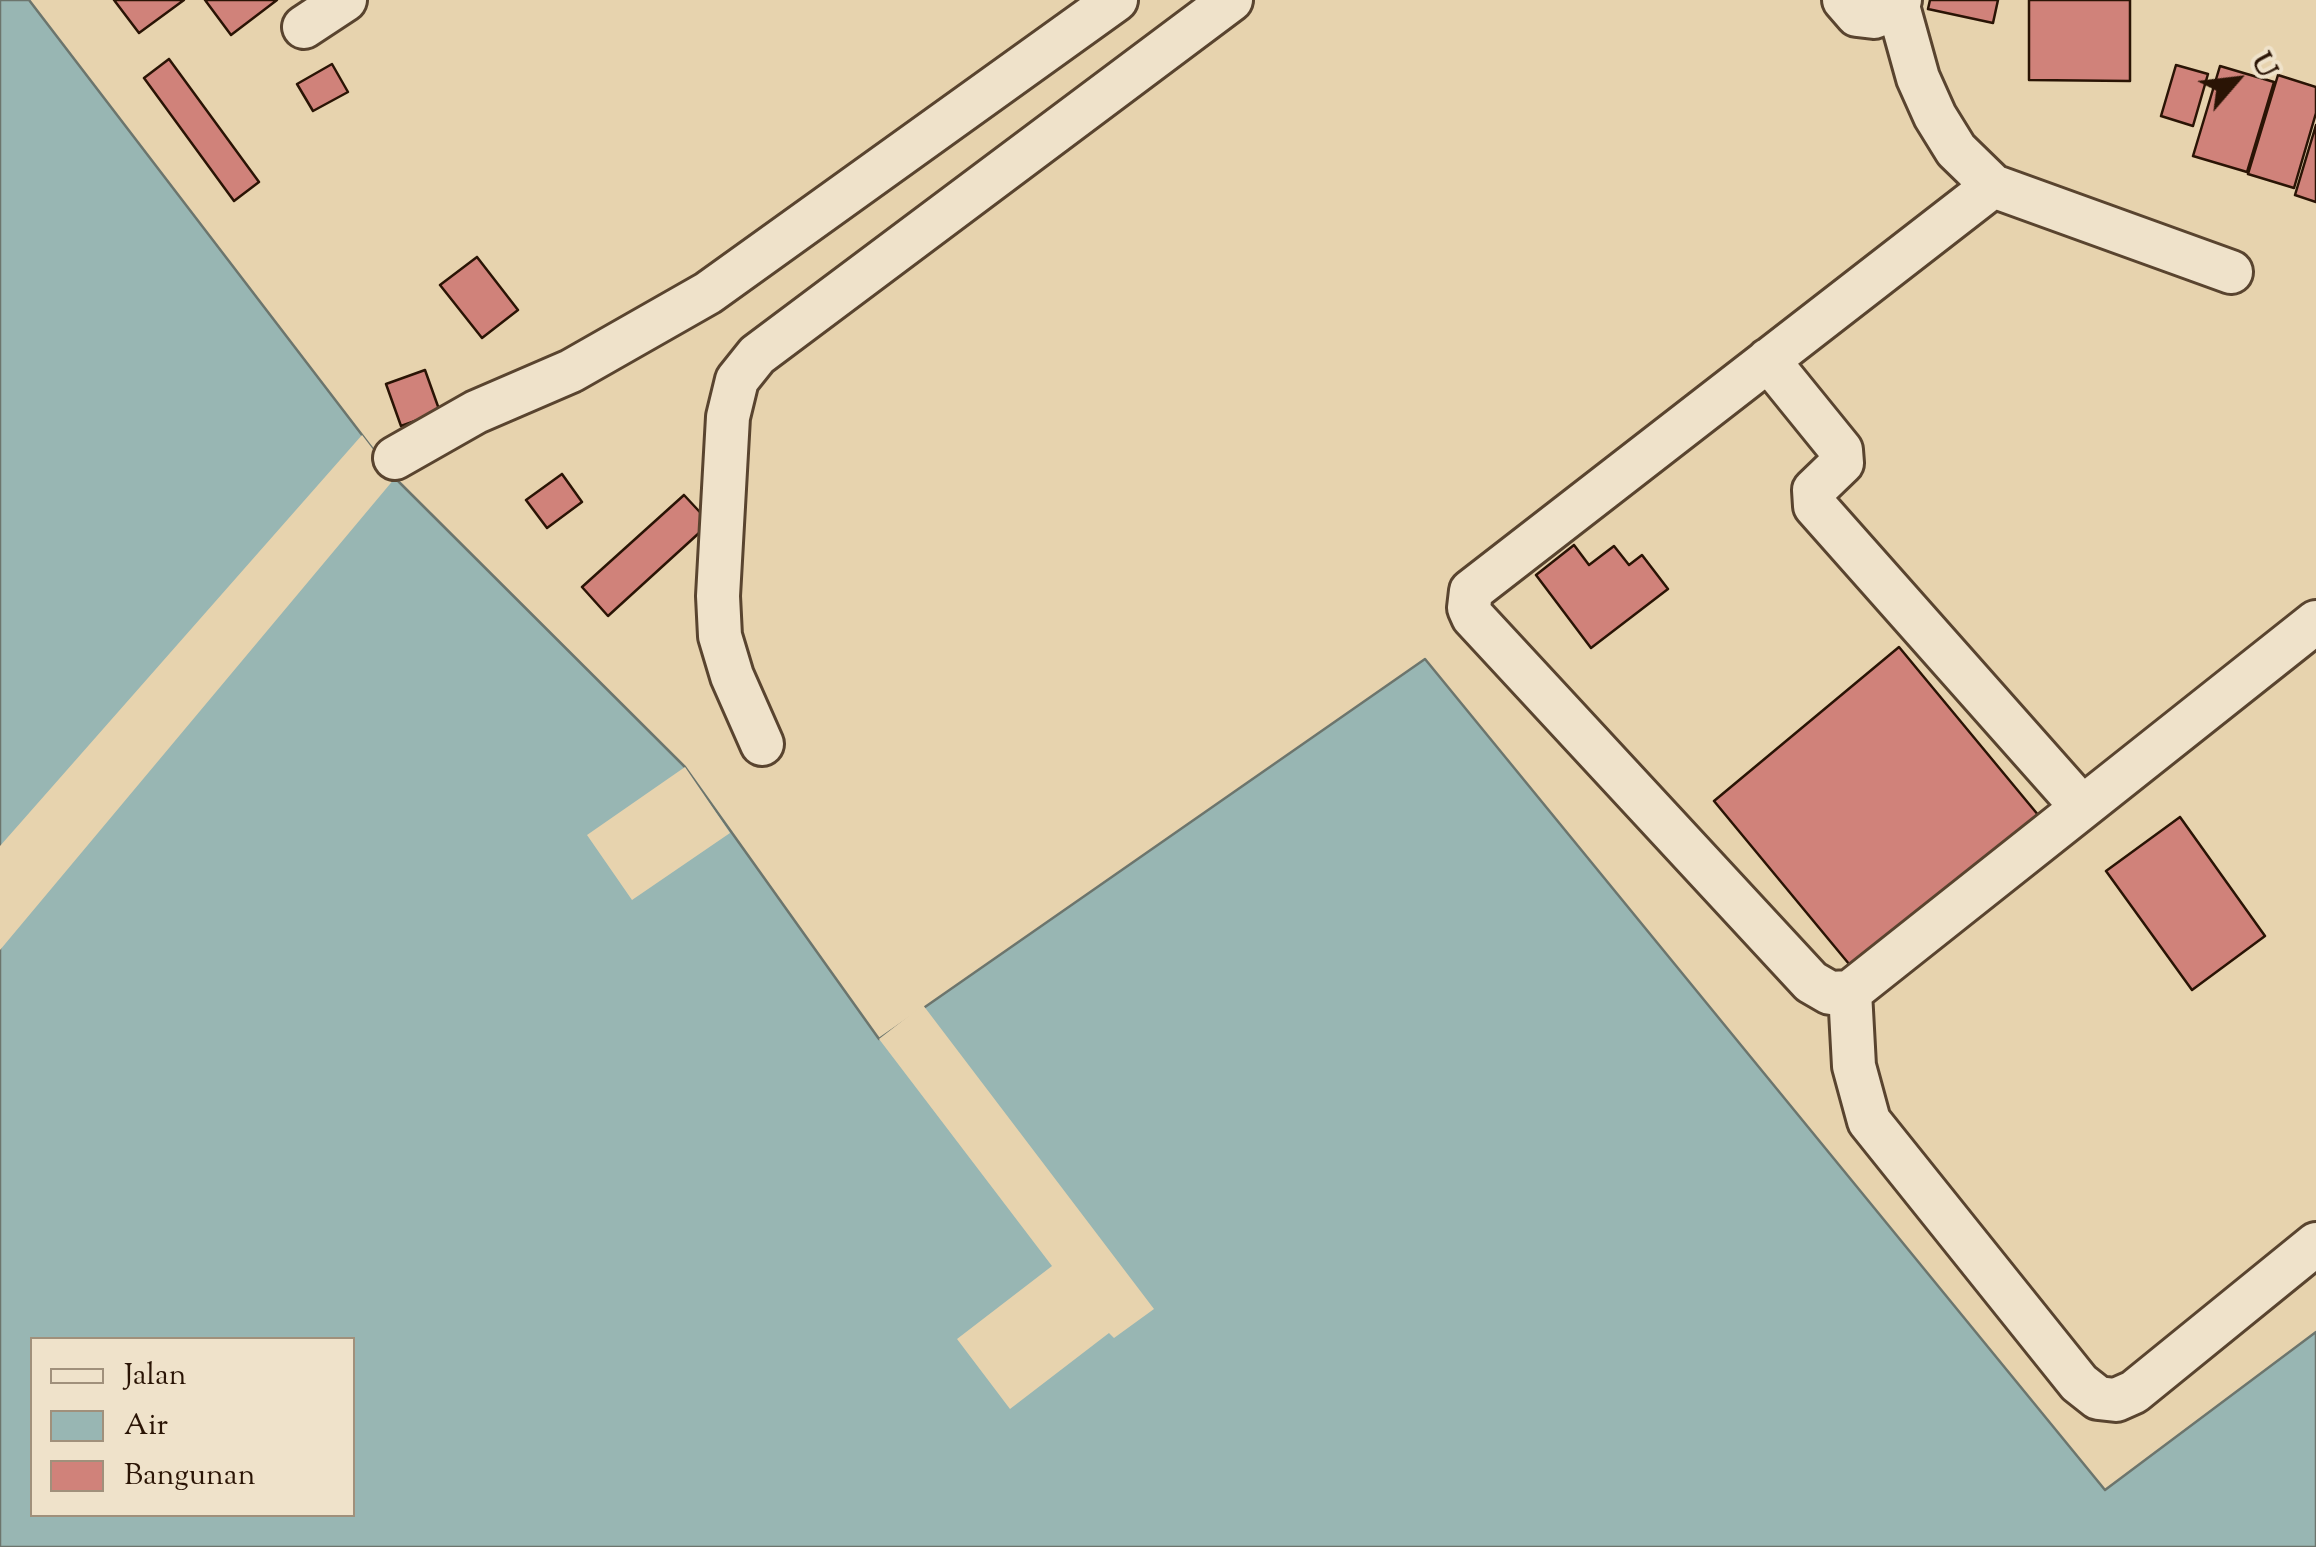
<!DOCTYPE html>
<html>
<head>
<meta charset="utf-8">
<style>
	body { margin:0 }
	#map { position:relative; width:2316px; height:1547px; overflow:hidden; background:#e7d3ae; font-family:"Sorts Mill Goudy",serif }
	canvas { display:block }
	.legend { position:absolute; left:30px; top:1337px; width:325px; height:180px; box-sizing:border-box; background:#efe2ca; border:2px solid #a0907b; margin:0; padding:12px 18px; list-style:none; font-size:30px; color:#2a1405 }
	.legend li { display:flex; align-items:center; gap:20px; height:50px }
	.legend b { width:50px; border:2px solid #a0907b }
	.north { position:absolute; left:2186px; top:30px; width:100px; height:100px; -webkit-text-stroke:8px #efe2ca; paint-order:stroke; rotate:62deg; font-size:28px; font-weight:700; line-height:40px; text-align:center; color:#2a1405 }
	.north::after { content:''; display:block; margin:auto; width:35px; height:45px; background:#2a1405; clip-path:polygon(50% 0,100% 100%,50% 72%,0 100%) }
</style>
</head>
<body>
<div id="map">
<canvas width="2316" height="1547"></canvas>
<ul class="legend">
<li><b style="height:12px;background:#efe2ca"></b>Jalan</li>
<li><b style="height:28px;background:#98b6b3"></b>Air</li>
<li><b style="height:28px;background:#d0827a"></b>Bangunan</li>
</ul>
<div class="north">U</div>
</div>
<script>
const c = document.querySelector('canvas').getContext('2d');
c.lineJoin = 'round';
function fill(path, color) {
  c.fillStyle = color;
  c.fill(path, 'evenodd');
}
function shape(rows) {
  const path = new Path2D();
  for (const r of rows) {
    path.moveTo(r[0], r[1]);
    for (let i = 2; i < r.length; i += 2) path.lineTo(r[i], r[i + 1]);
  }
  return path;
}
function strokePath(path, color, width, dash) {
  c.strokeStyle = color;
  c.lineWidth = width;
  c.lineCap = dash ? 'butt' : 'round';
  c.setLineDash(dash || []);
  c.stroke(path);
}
const water = shape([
	[0,0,29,0,395,478,685,767,879,1039,1425,659,2105,1490,2316,1332,2316,1547,0,1547,0,0],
	[32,1340,352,1340,352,1514,32,1514,32,1340]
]);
const pier = shape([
	[362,435,395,478,0,950,0,846],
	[685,767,730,833,632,900,587,835],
	[923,1005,1154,1309,1114,1338,1109,1333,1010,1409,957,1339,1052,1266,879,1039]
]);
const building = shape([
	[114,0,184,0,139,33,114,0],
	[205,0,277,0,231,35,205,0],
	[1930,0,1998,0,1993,23,1928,9,1930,0],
	[2029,0,2130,0,2130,81,2029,80,2029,0],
	[169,59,259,182,234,201,144,78,169,59],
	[332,64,348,92,313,111,297,84,332,64],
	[2176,65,2208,74,2193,126,2161,116,2176,65],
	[2220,66,2274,82,2247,172,2193,156,2220,66],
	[2278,75,2316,87,2316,113,2294,188,2248,174,2278,75],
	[2316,125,2316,202,2295,195,2316,125],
	[477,257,518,310,482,338,440,285,477,257],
	[425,370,440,412,401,426,386,384,425,370],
	[562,474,582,502,547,528,526,500,562,474],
	[684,495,710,523,608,616,582,587,684,495],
	[1574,545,1589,565,1614,546,1629,565,1642,555,1668,589,1591,648,1536,575,1574,545],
	[1899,647,2039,816,1854,970,1714,801,1899,647],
	[2180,817,2265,936,2192,990,2106,871,2180,817]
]);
const minor = shape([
	[1844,0,1857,15,1874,17,1898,6],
	[1900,0,1898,6,1918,78,1935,116,1956,150,1993,186,2231,272],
	[304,27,345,0],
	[1993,186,1471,591,1469,608,1473,617,1811,982,1830,993,1850,992,2316,622],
	[1768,360,1841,450,1842,463,1814,490,1815,506,2081,806],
	[395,458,476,412,571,371,708,293,1116,0],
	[762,744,732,676,720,636,718,596,728,417,737,380,757,355,1231,0],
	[1850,992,1854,1066,1869,1121,2079,1383,2098,1398,2116,1400,2134,1392,2316,1244]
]);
fill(water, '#98b6b3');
strokePath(water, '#6c756d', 2.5);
fill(pier, '#e7d3ae');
fill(building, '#d0827a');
strokePath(building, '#2a1405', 2.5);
strokePath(minor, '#59442f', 48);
strokePath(minor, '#efe2ca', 42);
</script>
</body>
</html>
